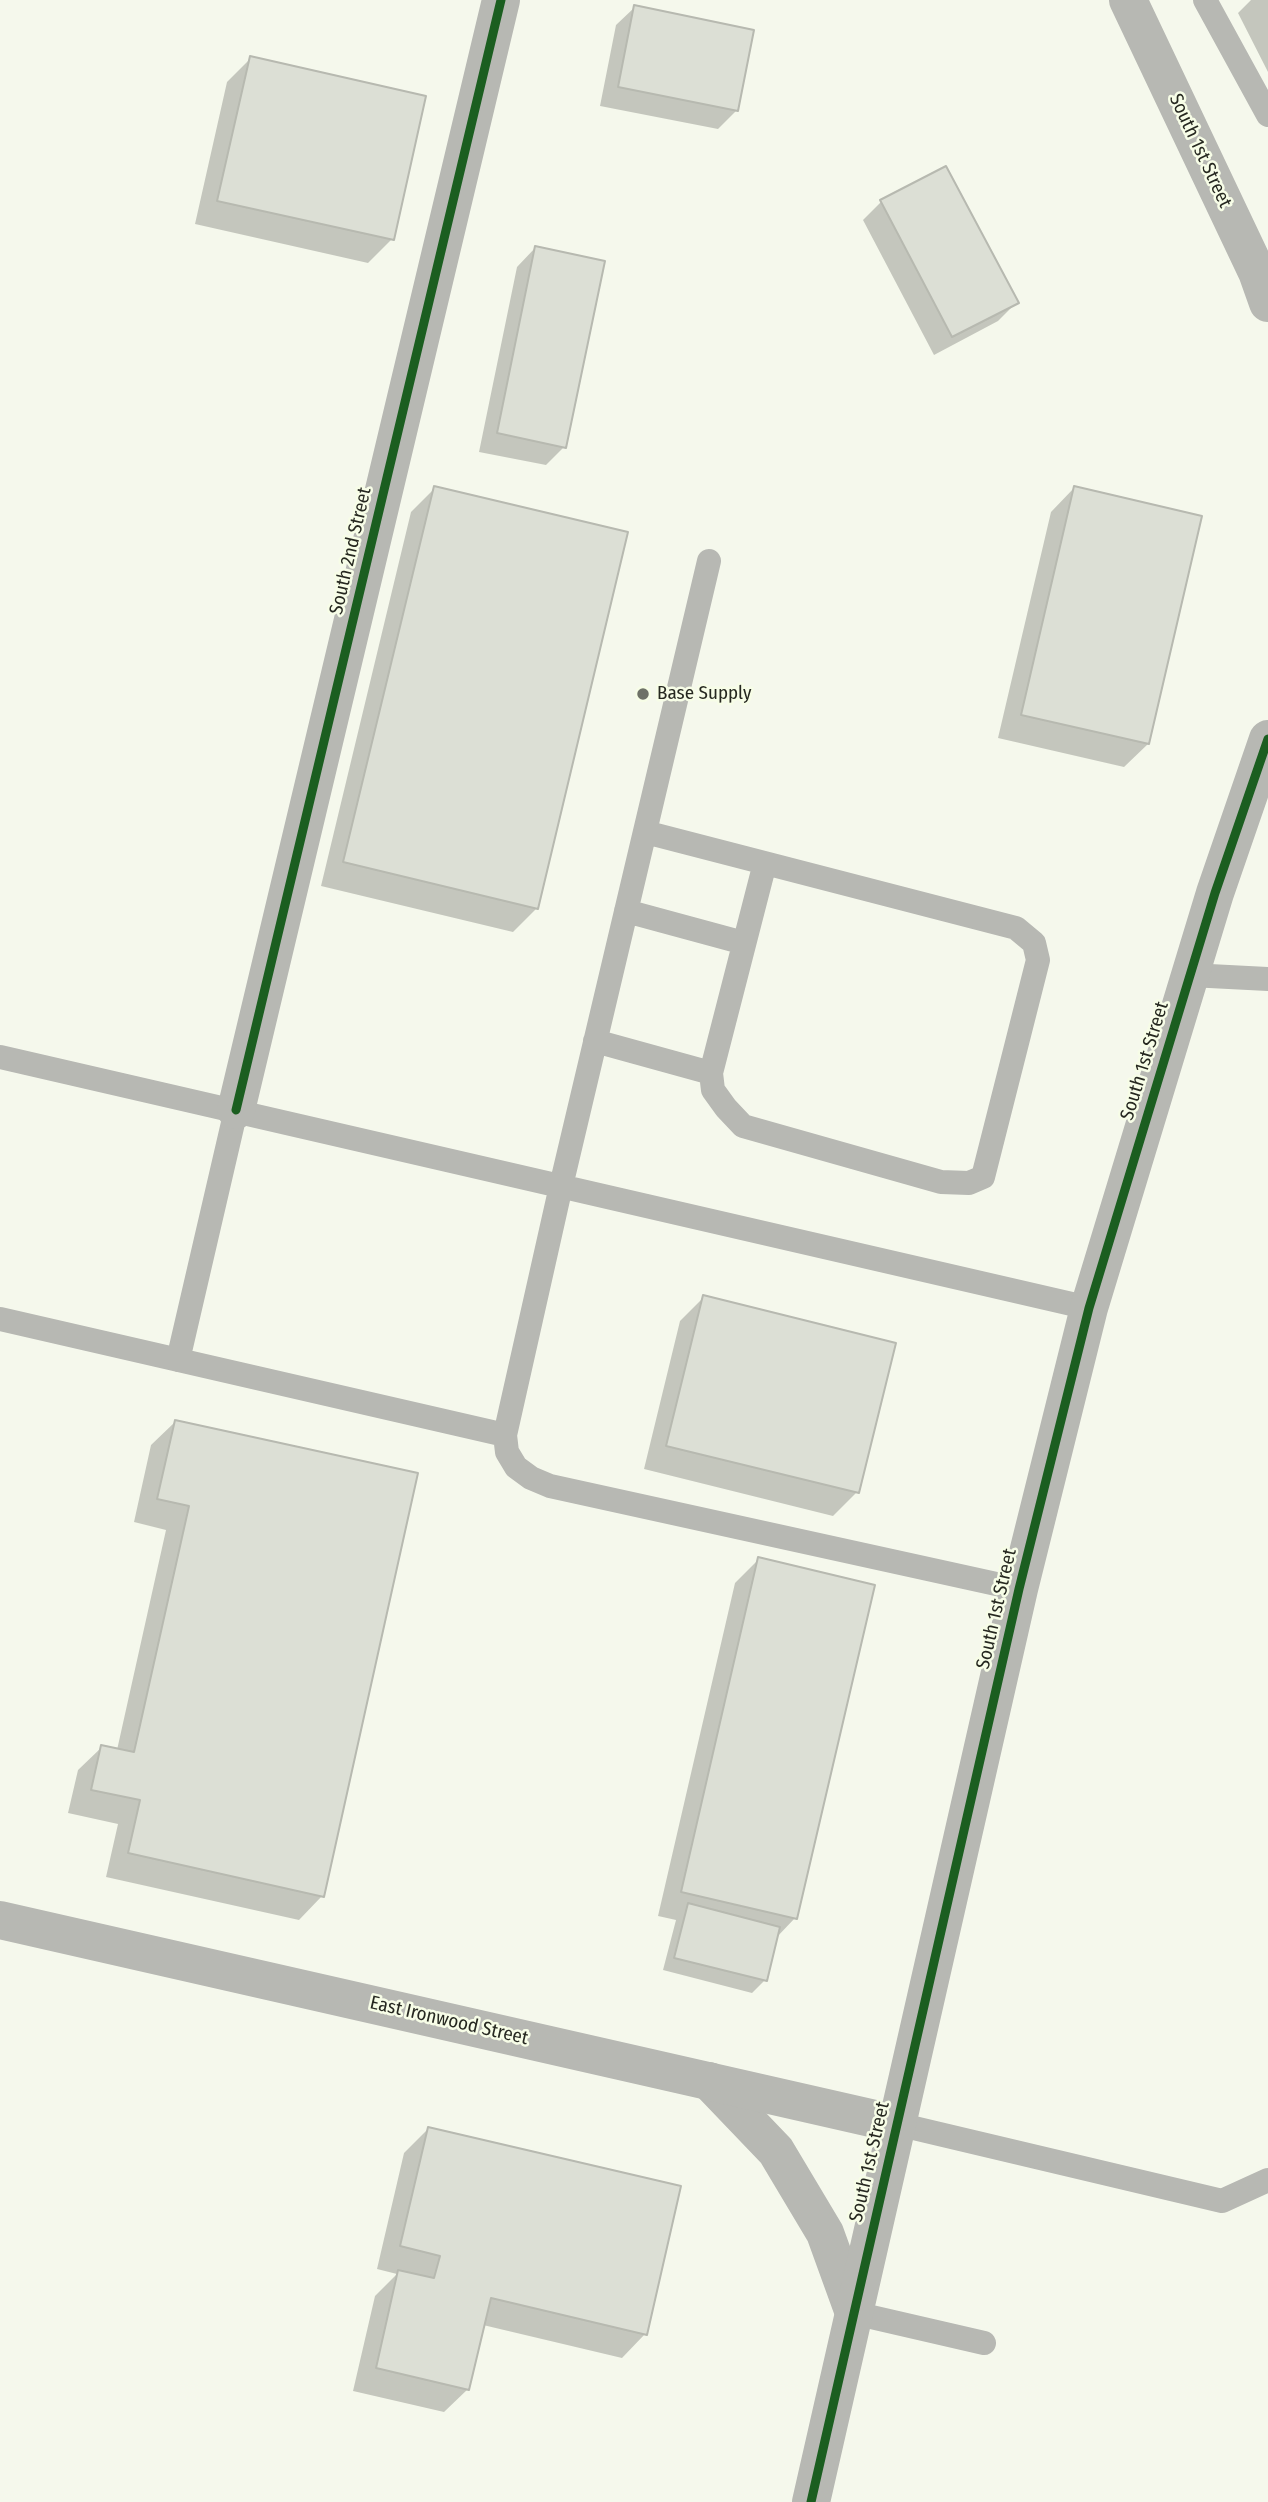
<!DOCTYPE html>
<html>
<head>
<meta charset="utf-8">
<style>
	body { margin:0 }
	canvas { display:block; background:#f5f8ec }
</style>
</head>
<body>
<canvas width="1268" height="2502"></canvas>
<script>
const c = document.querySelector('canvas').getContext('2d');
c.lineJoin = 'round';
function fill(path, color) {
  c.fillStyle = color;
  c.fill(path, 'evenodd');
}
function shape(rows) {
  const path = new Path2D();
  for (const r of rows) {
    path.moveTo(r[0], r[1]);
    for (let i = 2; i < r.length; i += 2) path.lineTo(r[i], r[i + 1]);
  }
  return path;
}
function strokePath(path, color, width, dash) {
  c.strokeStyle = color;
  c.lineWidth = width;
  c.lineCap = dash ? 'butt' : 'round';
  c.setLineDash(dash || []);
  c.stroke(path);
}
function label(font, color, halo, rows, align = 'center') {
  c.font = font + ' "Fira Sans Condensed",sans-serif';
  c.lineWidth = 5;
  c.setLineDash([]);
  c.textBaseline = 'middle';
  c.strokeStyle = halo;
  c.fillStyle = color;
  for (const [text, x, y, turn = 0] of rows) {
    c.save();
    c.translate(x, y);
    c.rotate((+turn || 0) * Math.PI / 180);
    c.textAlign = isNaN(turn) ? turn : align;
    if (halo) c.strokeText(text, 0, 0);
    c.fillText(text, 0, 0);
    c.restore();
  }
}
const shadow = shape([
	[1251,0,1268,0,1268,72,1238,13],
	[635,7,736,111,718,129,600,106,616,25],
	[251,58,392,239,368,263,195,224,227,82],
	[881,202,1016,303,998,321,934,355,863,220],
	[535,248,564,447,546,465,479,452,517,267],
	[435,488,537,908,513,932,321,886,411,512],
	[1074,488,1148,744,1124,767,998,738,1051,512],
	[704,1297,857,1492,833,1516,644,1469,680,1321],
	[175,1422,322,1896,299,1920,106,1877,118,1824,68,1813,78,1770,102,1747,117,1750,166,1530,134,1522,151,1445],
	[759,1559,795,1918,776,1938,765,1980,752,1993,663,1970,676,1920,658,1916,735,1583],
	[428,2129,645,2334,622,2358,483,2325,468,2389,444,2412,353,2391,375,2296,397,2274,377,2269,404,2153]
]);
const building = shape([
	[634,5,754,30,738,111,618,87,634,5],
	[250,56,426,96,394,240,217,201,250,56],
	[946,166,1019,303,952,337,880,200,946,166],
	[535,246,605,261,566,448,497,433,535,246],
	[434,486,628,532,538,909,343,862,434,486],
	[1074,486,1202,516,1149,744,1021,715,1074,486],
	[703,1295,896,1343,859,1493,666,1446,703,1295],
	[175,1420,418,1473,324,1897,128,1853,140,1800,91,1790,101,1745,134,1752,189,1506,157,1499,175,1420],
	[758,1557,875,1585,797,1919,681,1892,758,1557],
	[688,1903,780,1927,767,1981,674,1958,688,1903],
	[428,2127,681,2186,647,2335,491,2298,469,2390,376,2368,398,2270,434,2278,440,2256,400,2246,428,2127]
]);
const service = shape([
	[1205,0,1268,115],
	[709,561,561,1186,505,1435,507,1452,516,1467,531,1478,550,1486,1019,1589],
	[645,832,1016,928,1034,943,1038,960,983,1177,969,1183,941,1182,743,1126,726,1108,713,1090,711,1073,765,863],
	[626,911,744,943],
	[1190,975,1268,979],
	[595,1041,711,1073],
	[0,1057,1089,1308],
	[0,1319,505,1435],
	[178,1360,236,1110],
	[897,2124,1222,2201,1268,2180],
	[854,2313,984,2343]
]);
const minor = shape([
	[236,1110,501,0],
	[709,2081,776,2151,825,2233,854,2313]
]);
const tertiary = shape([
	[1128,0,1257,272,1268,303],
	[0,1920,897,2124],
	[811,2502,1019,1589,1089,1308,1215,893,1268,739]
]);
const cycleway = shape([
	[236,1110,501,0],
	[811,2502,1019,1589,1089,1308,1215,893,1268,739]
]);
const markers = [
	[643,694,7,"#6e7167"]
];
const streetNames = [
	["South 1st Street",1200,151,65],
	["South 2nd Street",351,551,-77],
	["South 1st Street",1145,1061,-73],
	["South 1st Street",997,1609,-77],
	["East Ironwood Street",449,2021,13],
	["South 1st Street",870,2162,-77]
];
const poiNames = [
	["Base Supply",657,694]
];
fill(shadow, '#0003');
fill(building, '#dcdfd5');
strokePath(building, '#b7b9b0', 2);
strokePath(service, '#b7b8b3', 24);
strokePath(minor, '#b7b8b3', 38);
strokePath(tertiary, '#b7b8b3', 38);
strokePath(cycleway, '#1b5e20', 9);
for (const [x, y, r, color] of markers) {
  const dot = new Path2D();
  dot.arc(x, y, r, 0, 2 * Math.PI);
  c.fillStyle = color;
  c.fill(dot);
  strokePath(dot, '#f7fde7', 2.5);
}
label('19px', '#262820', '#f7fde7', streetNames);
label('19px', '#262820', '#f7fde7', poiNames, 'left');
</script>
</body>
</html>
